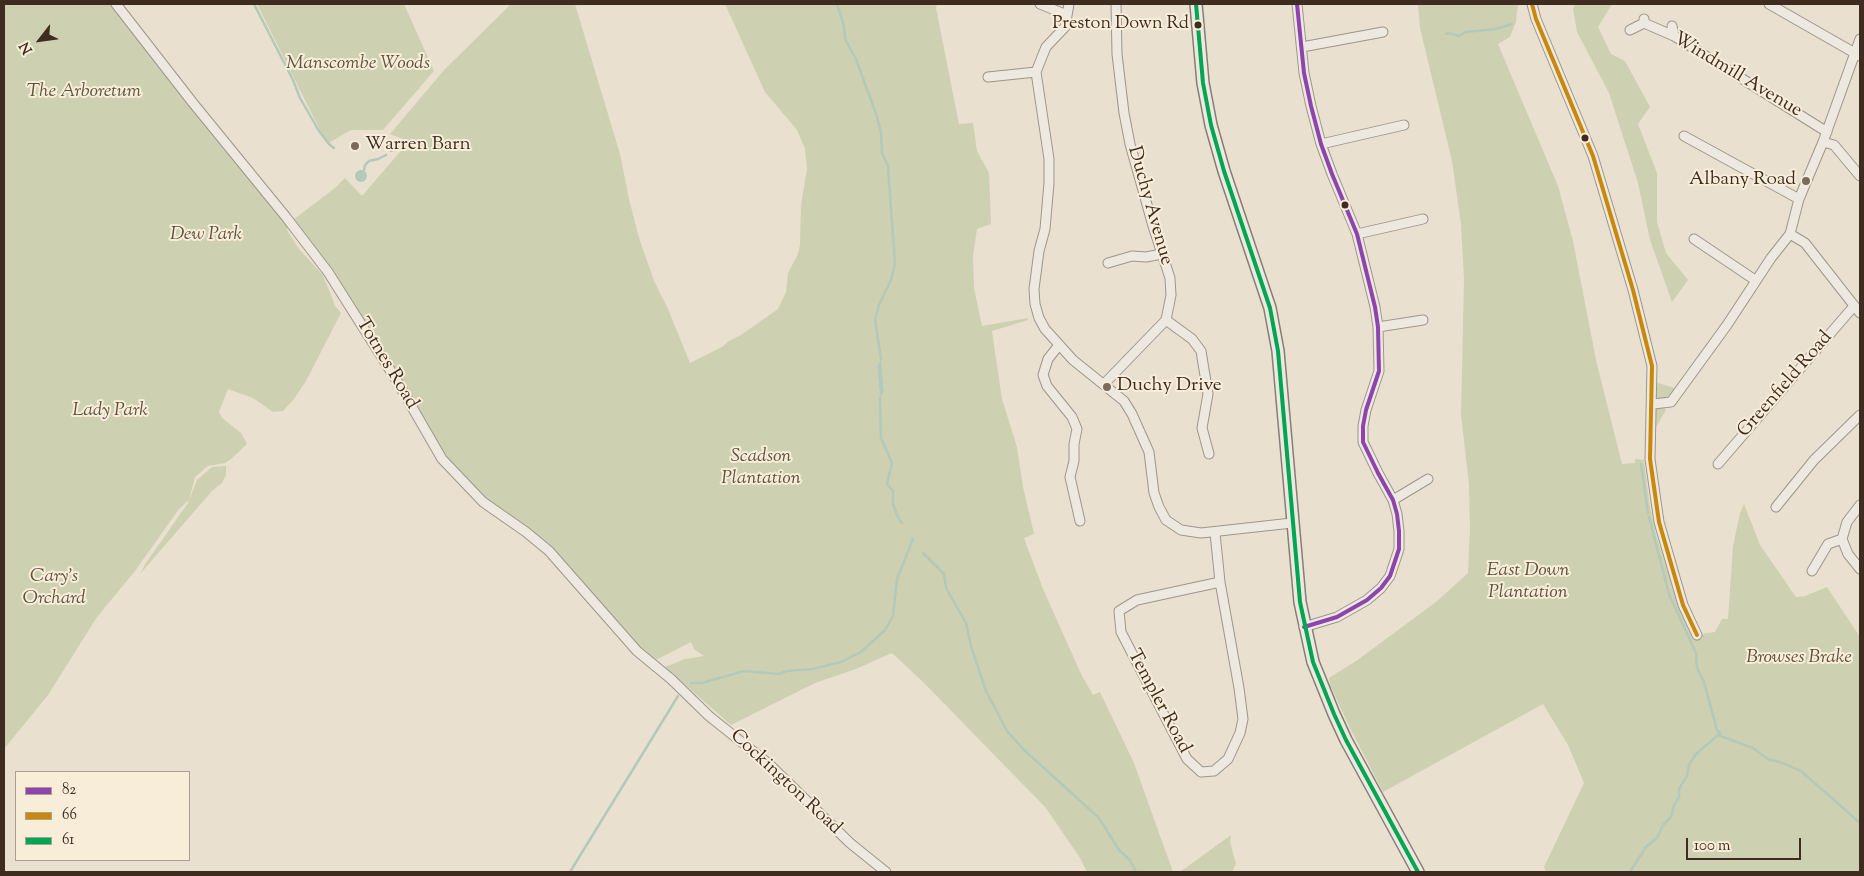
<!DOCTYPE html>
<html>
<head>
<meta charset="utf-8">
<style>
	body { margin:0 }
	#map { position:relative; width:1864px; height:876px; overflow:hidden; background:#e9e0cf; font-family:"Sorts Mill Goudy",serif }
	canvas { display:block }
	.frame { position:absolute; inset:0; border:5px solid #3e2c20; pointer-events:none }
	.legend { position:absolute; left:15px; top:771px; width:175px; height:90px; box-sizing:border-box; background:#f8edd9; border:1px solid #aea08f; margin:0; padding:6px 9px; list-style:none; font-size:15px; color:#3e2c20 }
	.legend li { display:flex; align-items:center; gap:10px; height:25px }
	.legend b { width:25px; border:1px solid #aea08f }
	.north { position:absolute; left:15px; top:15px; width:50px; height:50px; -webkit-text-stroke:4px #f8edd9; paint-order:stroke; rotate:240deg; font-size:14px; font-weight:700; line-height:20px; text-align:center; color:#3e2c20 }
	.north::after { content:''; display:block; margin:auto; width:18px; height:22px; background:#3e2c20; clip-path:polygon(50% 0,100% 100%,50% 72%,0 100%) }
	.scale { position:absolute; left:1686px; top:838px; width:115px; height:22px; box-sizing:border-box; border:2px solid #3e2c20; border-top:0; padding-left:6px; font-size:15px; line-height:18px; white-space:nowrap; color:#3e2c20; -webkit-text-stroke:4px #f8edd9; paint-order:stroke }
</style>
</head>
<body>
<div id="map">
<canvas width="1864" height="876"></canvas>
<div class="frame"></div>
<ul class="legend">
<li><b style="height:6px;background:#8e44ad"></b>82</li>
<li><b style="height:6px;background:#c98808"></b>66</li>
<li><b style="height:6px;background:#00a651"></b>61</li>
</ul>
<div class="north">N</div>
<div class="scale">100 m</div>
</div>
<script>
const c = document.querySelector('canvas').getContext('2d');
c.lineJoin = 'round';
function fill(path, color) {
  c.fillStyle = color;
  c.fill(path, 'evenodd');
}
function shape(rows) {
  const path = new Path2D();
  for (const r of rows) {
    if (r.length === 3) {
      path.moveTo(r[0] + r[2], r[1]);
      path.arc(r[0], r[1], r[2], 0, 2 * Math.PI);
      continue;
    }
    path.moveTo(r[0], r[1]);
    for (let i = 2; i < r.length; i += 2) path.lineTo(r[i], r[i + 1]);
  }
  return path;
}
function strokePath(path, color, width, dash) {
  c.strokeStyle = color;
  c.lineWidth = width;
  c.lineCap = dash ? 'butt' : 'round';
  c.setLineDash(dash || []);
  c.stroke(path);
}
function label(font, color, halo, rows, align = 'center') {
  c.font = font + ' "Sorts Mill Goudy",serif';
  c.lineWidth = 4;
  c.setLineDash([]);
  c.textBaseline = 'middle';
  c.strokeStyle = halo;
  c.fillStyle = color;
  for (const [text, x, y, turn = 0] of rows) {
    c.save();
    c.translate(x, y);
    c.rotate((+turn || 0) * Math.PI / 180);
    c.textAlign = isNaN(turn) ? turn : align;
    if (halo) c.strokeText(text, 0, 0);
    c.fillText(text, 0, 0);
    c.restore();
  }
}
const green = shape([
	[4,4,116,4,292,225,287,229,288,232,299,249,322,274,330,292,335,306,341,313,306,381,294,399,283,411,273,412,253,398,228,389,219,412,222,418,241,433,247,444,231,459,225,463,208,466,195,477,189,500,179,509,135,571,97,617,48,695,4,749],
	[257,4,404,4,434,71,383,130,351,130,327,144],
	[511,4,575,4,620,154,629,199,639,238,654,281,668,309,690,363,722,347,729,341,741,335,778,309,786,292,788,273,798,254,800,245,801,205,807,169,805,149,797,130,765,92,725,4,937,4,936,8,959,124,973,123,977,151,989,173,991,224,977,229,973,256,974,288,982,326,1028,318,1028,320,992,331,1002,399,1017,447,1023,487,1034,534,1024,538,1043,589,1082,676,1093,695,1100,692,1134,763,1173,872,1087,872,1080,858,1046,808,923,682,892,653,856,669,815,683,731,725,665,667,685,659,704,656,694,649,691,642,654,661,645,655,515,520,476,491,459,474,440,450,338,280,320,253,293,220,335,188,345,178,362,196,405,146,403,139,390,134,445,69],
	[881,360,884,391,880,397,877,366],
	[1418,4,1518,4,1516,22,1510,37,1498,44,1558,186,1573,241,1596,360,1622,464,1635,463,1635,459,1644,460,1650,507,1657,538,1679,606,1695,635,1715,632,1722,619,1728,619,1733,546,1740,513,1744,504,1760,545,1796,597,1805,596,1827,587,1860,637,1860,872,1546,872,1544,867,1584,783,1568,745,1543,704,1383,792,1350,728,1330,685,1329,678,1356,661,1436,602,1468,573,1470,529,1469,484,1461,415,1464,279,1461,224,1452,161,1420,28],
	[1575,4,1612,4,1598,27,1611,54,1625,61,1650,107,1638,124,1657,173,1657,222,1666,253,1688,280,1672,302,1650,240,1638,183,1609,93,1577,32,1573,9],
	[1655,382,1675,388,1666,399,1659,400,1654,393],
	[1662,406,1666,410,1655,429,1653,411],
	[226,466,226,475,222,483,212,491,140,574,146,563,188,503,197,480,212,467],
	[1231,835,1230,842,1236,864,1232,872,1180,872]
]);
const water = shape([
	[361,176,6],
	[881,359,884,391,880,398,877,366]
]);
const stream = shape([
	[254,4,293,80,300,98,319,131,329,144,334,148],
	[837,4,844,26,845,39,856,59,876,114,881,132,882,153,888,166,895,264,891,280,879,305,875,320,881,359],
	[1446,34,1448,33,1459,36,1465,32,1496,29,1512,24],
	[391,151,393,150,391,143,396,141],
	[364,170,365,165,369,161,378,159,386,155],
	[880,398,881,438,892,463,887,484,893,491,893,504,897,515,902,523],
	[1641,464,1648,513],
	[1649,517,1669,594,1696,653,1697,668,1704,682,1717,730,1720,733,1718,735,1753,748,1769,760,1780,762,1801,771,1860,823],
	[923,553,944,574,946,588,966,623,971,646,986,691,1007,731,1024,750,1099,818,1119,850,1130,860,1136,872],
	[691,683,702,683,744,671,779,674,787,671,813,669,841,662,861,652,885,630,893,616,897,579,913,539],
	[570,872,678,696],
	[1630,872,1646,847,1657,838,1663,825,1671,817,1674,805,1679,797,1679,789,1687,776,1689,765,1696,754,1718,735]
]);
const street = shape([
	[116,4,193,103,286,217,328,272,397,381,442,459,483,502,526,532,549,551,637,651,671,679,709,716,769,764,850,843,886,872],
	[1040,4,1067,15],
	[1069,4,1065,27,1046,47,1036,72,1049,159,1049,183,1045,229,1039,251,1034,289,1035,304,1039,318,1045,329,1073,360,1124,401,1132,414,1149,452,1154,493,1159,507,1166,520,1181,530,1201,533,1292,523],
	[1297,4,1304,73,1311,106,1321,144,1332,174,1357,234,1375,307,1378,327,1379,371,1366,410,1363,426,1363,442,1378,473,1393,500,1397,514,1399,531,1399,549,1390,576,1381,588,1367,600,1337,617,1304,627],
	[1532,4,1536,19,1593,156,1633,290,1652,366,1650,459,1659,522,1683,605,1697,635],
	[1769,4,1860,56],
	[1644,23,1674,36,1827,132],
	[1672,26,1674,36],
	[1630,30,1644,23,1644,19],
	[1302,47,1383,32],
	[988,77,1036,72],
	[1684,136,1799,199],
	[1823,142,1834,145,1860,176],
	[1321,144,1404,125],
	[1357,234,1423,219],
	[1790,234,1805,243,1860,313],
	[1694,239,1755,280],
	[1108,263,1132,256,1146,257,1162,254],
	[1166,320,1192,339,1201,351,1208,394,1202,428,1209,454],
	[1378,327,1423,320],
	[1059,345,1048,359,1043,375,1047,386,1072,417,1077,429,1074,444,1074,461,1070,477,1080,521],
	[1104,384,1166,320,1171,295,1170,278,1153,226,1130,144,1124,113,1117,54,1116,4],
	[1653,404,1671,402,1727,325,1771,258,1790,234,1799,199,1823,142,1860,39],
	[1718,464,1854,306],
	[1393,500,1428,479],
	[1860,505,1847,522,1842,539,1848,554,1860,569],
	[1776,507,1814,460,1860,415],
	[1215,533,1220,582,1239,688,1243,719,1240,733,1228,759,1214,771,1201,772,1187,759,1121,632,1119,611,1137,600,1220,582],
	[1812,571,1828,544,1842,539]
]);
const secondary = shape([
	[1196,4,1203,83,1211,125,1224,171,1270,308,1278,351,1300,602,1313,662,1334,714,1346,740,1418,872]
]);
const bus1 = shape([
	[1297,4,1304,73,1311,106,1321,144,1332,174,1357,234,1375,307,1378,327,1379,371,1366,410,1363,426,1363,442,1378,473,1393,500,1397,514,1399,531,1399,549,1390,576,1381,588,1367,600,1337,617,1304,627]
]);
const bus2 = shape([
	[1532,4,1536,19,1593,156,1633,290,1652,366,1650,459,1659,522,1683,605,1697,635]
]);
const bus3 = shape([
	[1196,4,1203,83,1211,125,1224,171,1270,308,1278,351,1300,602,1313,662,1334,714,1346,740,1418,872]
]);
const markers = [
	[1198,25,4.5,"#3e2c20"],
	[1585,138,4.5,"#3e2c20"],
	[355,146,5,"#7a6b5d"],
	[1806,181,5,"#7a6b5d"],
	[1345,205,4.5,"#3e2c20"],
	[1107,387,5,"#7a6b5d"]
];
const busNames = [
	["Preston Down Rd",1189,25]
];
const parkNames = [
	["Manscombe Woods",358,65],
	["The Arboretum",84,93],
	["Dew Park",206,236],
	["Lady Park",110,412],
	["Scadson",761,458],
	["Plantation",761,480],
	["East Down",1528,572],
	["Plantation",1528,594],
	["Cary's",54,578],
	["Orchard",54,600],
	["Browses Brake",1799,659]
];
const streetNames = [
	["Windmill Avenue",1737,76,31],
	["Duchy Avenue",1149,206,74],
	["Totnes Road",386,364,59],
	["Greenfield Road",1786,385,-49],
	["Templer Road",1158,702,62],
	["Cockington Road",785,783,43]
];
const poiNames = [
	["Warren Barn",365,146],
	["Albany Road",1796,181,"right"],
	["Duchy Drive",1117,387]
];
fill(green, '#cdd1b1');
fill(water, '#b3c9b9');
strokePath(stream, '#b3c9b9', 2.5);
strokePath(street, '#9e968b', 11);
strokePath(secondary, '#857e74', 14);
strokePath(street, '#ede8e0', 9);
strokePath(secondary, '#ede8e0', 11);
strokePath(bus1, '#8e44ad', 4);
strokePath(bus2, '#c98808', 4);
strokePath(bus3, '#00a651', 4);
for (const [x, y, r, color] of markers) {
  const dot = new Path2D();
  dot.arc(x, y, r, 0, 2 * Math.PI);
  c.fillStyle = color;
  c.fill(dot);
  strokePath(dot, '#f8edd9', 2);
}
label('18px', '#3e2c20', '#f8edd9', busNames, 'right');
label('italic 19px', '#5c523e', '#f8edd9', parkNames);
label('19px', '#3e2c20', '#f8edd9', streetNames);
label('19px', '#3e2c20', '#f8edd9', poiNames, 'left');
</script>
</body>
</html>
